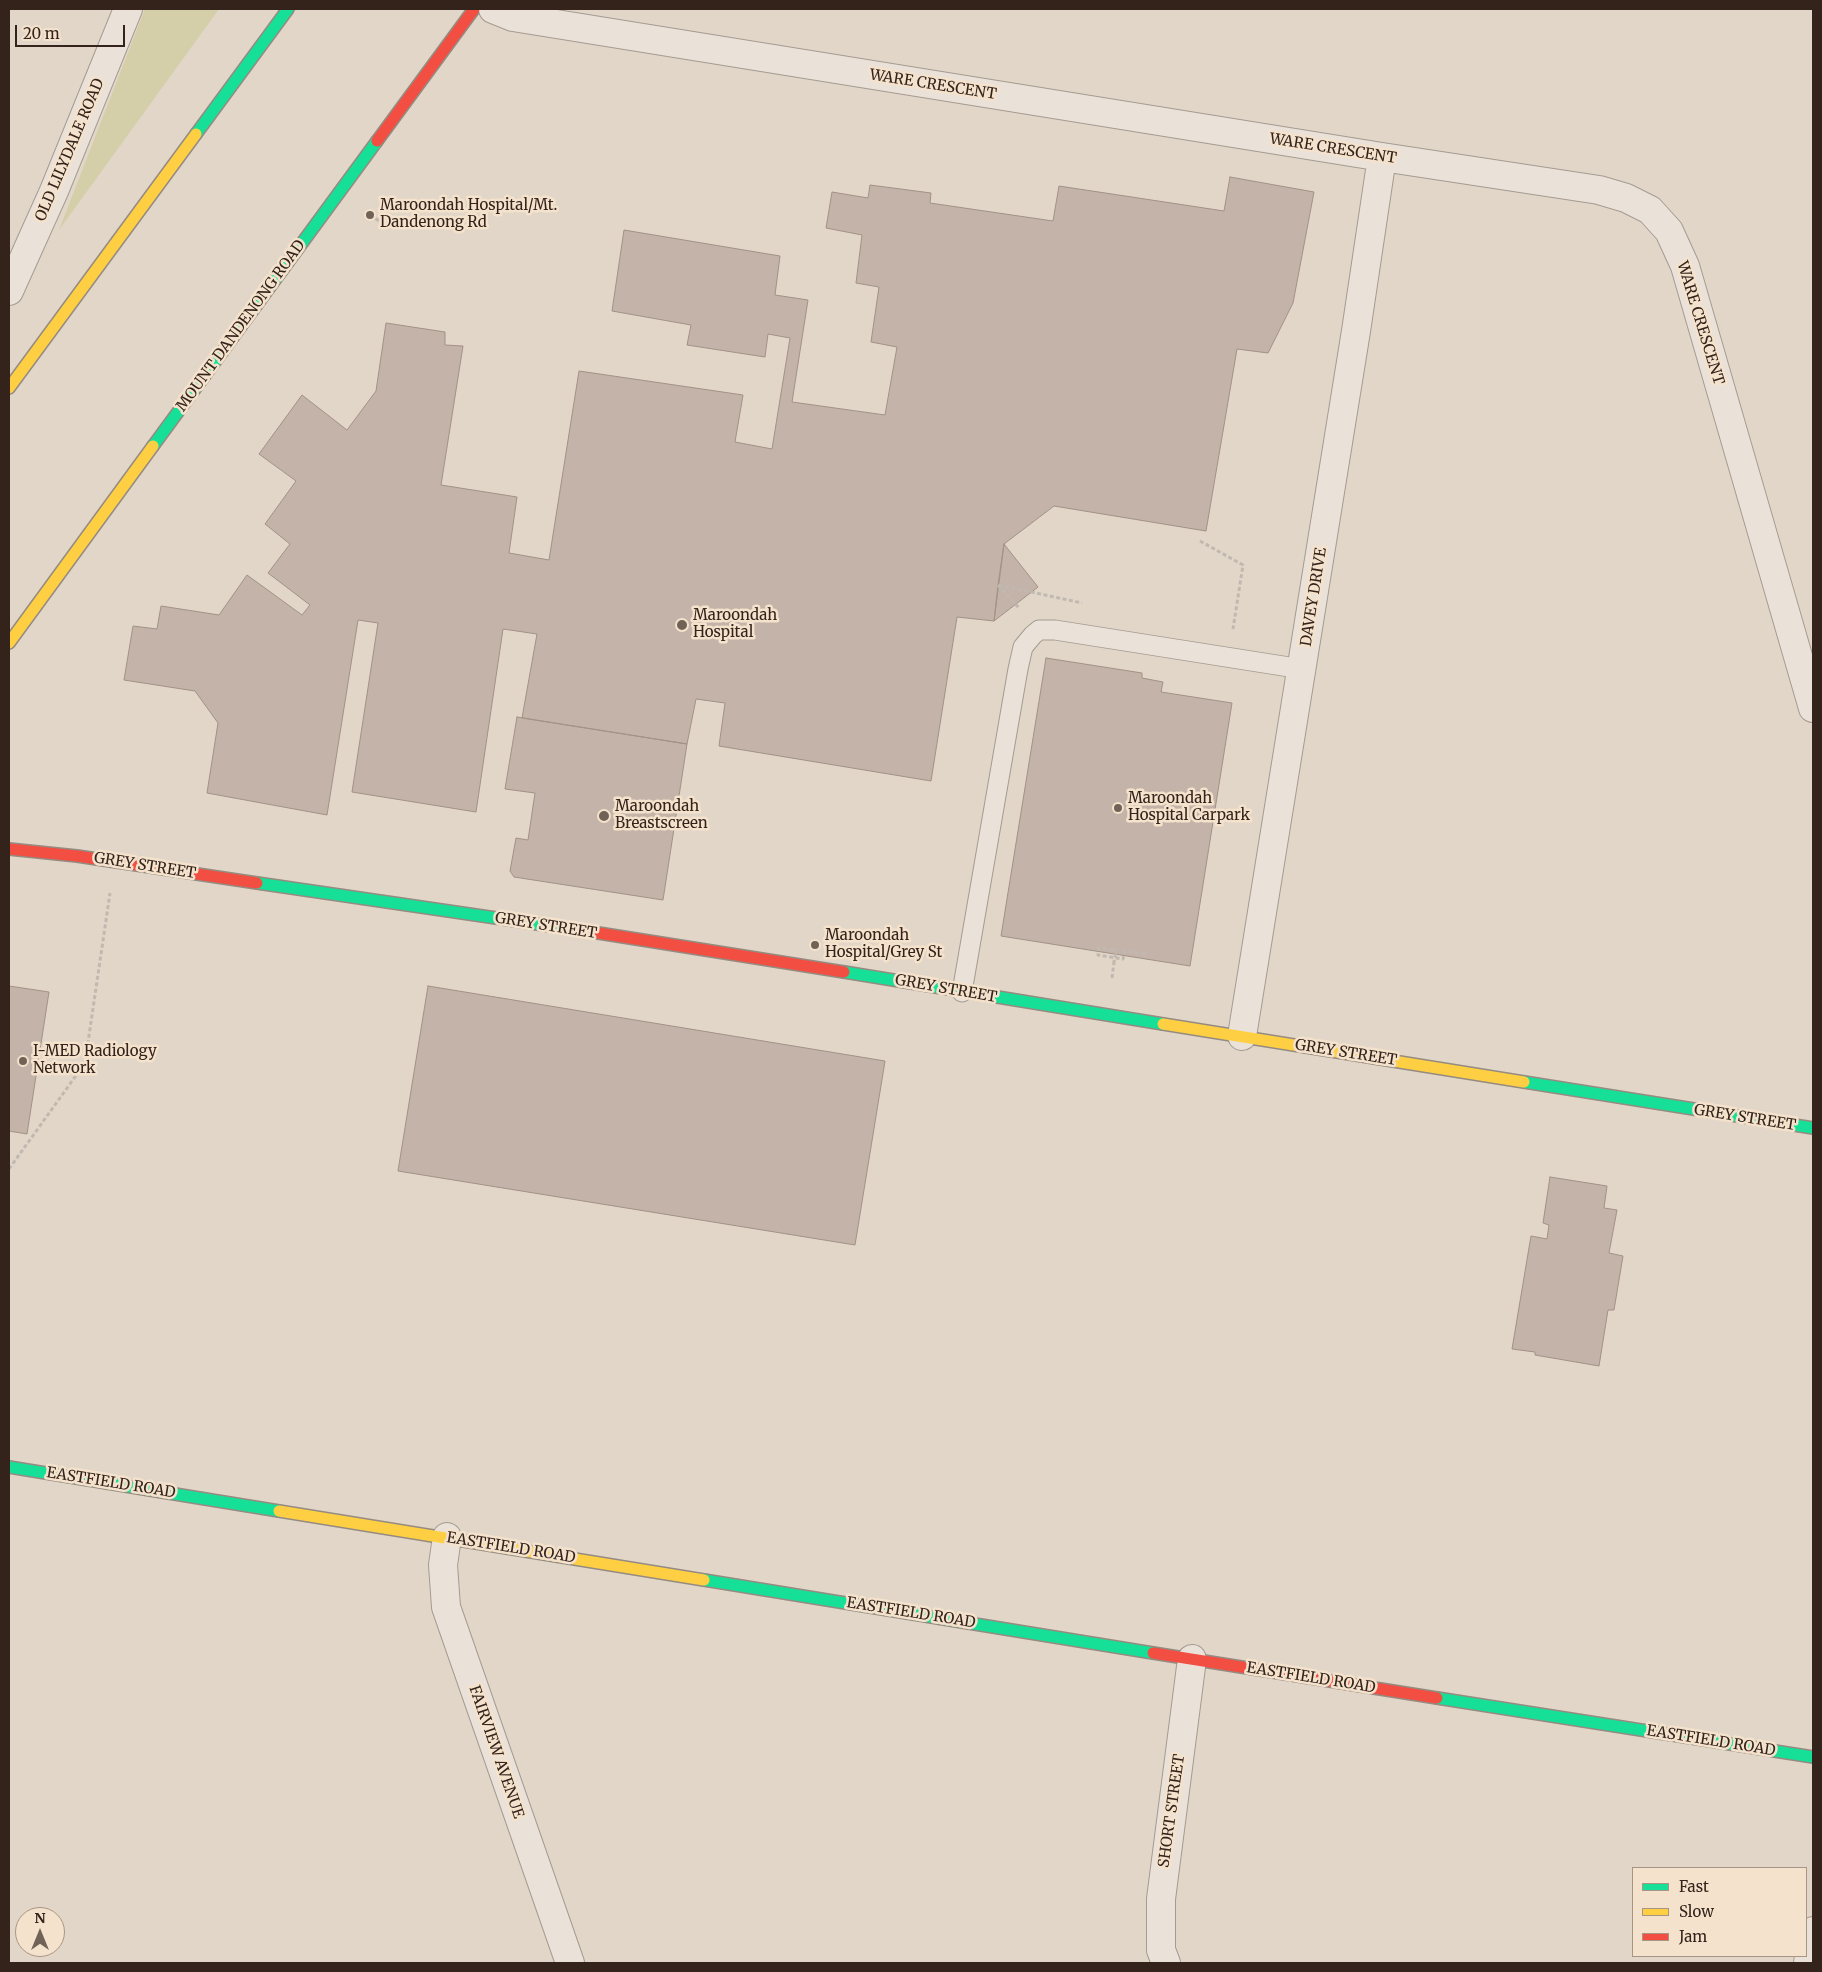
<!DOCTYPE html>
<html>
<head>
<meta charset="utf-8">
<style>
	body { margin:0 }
	#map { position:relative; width:1822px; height:1972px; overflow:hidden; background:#e1d6c7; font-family:Merriweather,serif }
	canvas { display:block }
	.frame { position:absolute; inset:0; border:10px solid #33231b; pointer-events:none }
	.legend { position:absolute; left:1632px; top:1867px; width:175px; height:90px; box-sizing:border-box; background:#f4e2cc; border:1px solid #a79685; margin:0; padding:6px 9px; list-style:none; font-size:15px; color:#33231b }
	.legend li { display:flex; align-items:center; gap:10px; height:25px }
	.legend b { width:25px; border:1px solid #a79685 }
	.north { position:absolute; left:15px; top:1907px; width:50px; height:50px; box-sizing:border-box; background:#f4e2cc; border:1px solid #a79685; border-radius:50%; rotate:0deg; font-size:14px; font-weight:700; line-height:20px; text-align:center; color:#33231b }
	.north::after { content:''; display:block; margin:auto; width:18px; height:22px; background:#706257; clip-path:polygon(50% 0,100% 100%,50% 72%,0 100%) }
	.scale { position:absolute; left:15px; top:25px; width:110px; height:22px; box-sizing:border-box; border:2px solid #33231b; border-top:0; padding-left:6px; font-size:15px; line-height:18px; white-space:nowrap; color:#33231b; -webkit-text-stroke:4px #f4e2cc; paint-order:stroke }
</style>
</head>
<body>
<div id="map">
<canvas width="1822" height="1972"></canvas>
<div class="frame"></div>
<ul class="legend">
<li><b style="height:6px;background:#16e098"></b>Fast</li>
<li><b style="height:6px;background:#ffcf43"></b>Slow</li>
<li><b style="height:6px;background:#f24e42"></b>Jam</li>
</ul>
<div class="north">N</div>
<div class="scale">20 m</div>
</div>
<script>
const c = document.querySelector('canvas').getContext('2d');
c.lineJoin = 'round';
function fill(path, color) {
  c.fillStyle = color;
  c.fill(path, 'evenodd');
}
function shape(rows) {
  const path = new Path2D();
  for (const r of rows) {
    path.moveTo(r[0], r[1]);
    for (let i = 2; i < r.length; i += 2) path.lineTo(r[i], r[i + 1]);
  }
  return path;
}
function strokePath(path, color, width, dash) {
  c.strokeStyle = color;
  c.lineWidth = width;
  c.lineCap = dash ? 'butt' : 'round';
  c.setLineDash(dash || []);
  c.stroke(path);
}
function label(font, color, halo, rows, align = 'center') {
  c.font = font + ' Merriweather,serif';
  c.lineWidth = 5;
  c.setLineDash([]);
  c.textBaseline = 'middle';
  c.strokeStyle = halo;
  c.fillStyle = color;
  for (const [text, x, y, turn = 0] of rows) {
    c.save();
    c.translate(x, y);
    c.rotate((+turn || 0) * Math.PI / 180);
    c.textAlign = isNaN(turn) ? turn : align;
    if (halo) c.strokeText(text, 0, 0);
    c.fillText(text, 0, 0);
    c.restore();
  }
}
const green = shape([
	[145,9,219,9,59,230]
]);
const building = shape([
	[1230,177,1314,192,1293,303,1268,353,1237,349,1206,531,1054,506,1004,544,994,621,957,617,931,781,719,746,725,703,696,699,687,744,522,718,537,634,503,629,476,812,352,792,378,623,358,620,327,815,207,793,218,723,195,691,124,680,133,626,157,629,161,606,219,615,247,575,302,615,310,605,268,573,290,544,265,524,296,481,259,454,302,395,347,430,376,391,386,323,445,332,445,345,463,346,441,485,517,497,509,553,549,560,579,371,743,395,735,442,772,449,790,338,768,334,765,357,687,345,691,325,612,311,624,230,780,256,775,295,808,300,792,402,885,415,897,347,871,342,879,287,856,283,862,235,826,228,832,192,868,198,870,185,931,193,930,203,1053,221,1059,186,1224,211,1230,177],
	[1004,544,1038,587,994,621,998,585,1004,544],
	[1046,658,1142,673,1142,678,1163,682,1161,692,1232,703,1190,966,1001,936,1046,658],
	[517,717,687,744,663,900,514,877,510,871,516,838,528,840,535,793,505,789,517,717],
	[9,986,49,992,27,1134,9,1131,9,986],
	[428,986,885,1061,855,1245,398,1171,428,986],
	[1550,1177,1607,1186,1604,1208,1617,1210,1609,1253,1623,1256,1614,1310,1608,1310,1599,1366,1535,1355,1535,1352,1512,1349,1531,1236,1547,1239,1549,1225,1543,1223,1550,1177]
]);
const path = shape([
	[370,215,384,224],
	[1200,541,1243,565,1233,629],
	[998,585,1020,609],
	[999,585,1082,603],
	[1113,950,1099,948,1098,955,1123,959,1125,951,1147,954],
	[1112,978,1114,962],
	[9,1169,85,1063,110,893]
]);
const lane = shape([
	[962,992,1018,669,1023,647,1033,635,1039,630,1055,630,1302,669]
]);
const street = shape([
	[493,9,513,17,1382,157,1599,190,1626,198,1650,210,1669,231,1685,266,1813,708],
	[9,291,54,191,128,9],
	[1242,1036,1356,331,1382,157],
	[447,1537,443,1565,446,1607,570,1963],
	[1166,1963,1161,1950,1161,1899,1192,1659],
	[1808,1963,1813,1931]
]);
const fast = shape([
	[196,134,288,9],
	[153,446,377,141],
	[257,883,592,932],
	[844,972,1163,1024],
	[1524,1082,1813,1128],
	[9,1467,279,1511],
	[704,1580,1153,1653],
	[1437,1698,1813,1757]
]);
const slow = shape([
	[9,388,196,134],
	[9,643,153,446],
	[1163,1024,1524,1082],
	[279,1511,704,1580]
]);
const jam = shape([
	[377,141,474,9],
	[9,849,77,856,257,883],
	[592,932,844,972],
	[1153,1653,1437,1698]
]);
const pathBridge = shape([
	[1113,950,1116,950,1114,962]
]);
const markers = [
	[370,215,5,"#706257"],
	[682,625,6,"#706257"],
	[1118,808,5,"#706257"],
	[604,816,6,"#706257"],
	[815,945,5,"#706257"],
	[23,1061,5,"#706257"]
];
const streetNames = [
	["WARE CRESCENT",933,85,9],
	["WARE CRESCENT",1333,149,9],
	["OLD LILYDALE ROAD",70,150,-67],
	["WARE CRESCENT",1700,323,73],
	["MOUNT DANDENONG ROAD",241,326,-54],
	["DAVEY DRIVE",1314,597,-81],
	["GREY STREET",145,866,9],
	["GREY STREET",546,926,9],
	["GREY STREET",946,989,10],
	["GREY STREET",1346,1053,9],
	["GREY STREET",1745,1118,9],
	["EASTFIELD ROAD",111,1483,9],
	["EASTFIELD ROAD",511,1548,9],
	["EASTFIELD ROAD",911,1613,9],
	["EASTFIELD ROAD",1311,1678,9],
	["EASTFIELD ROAD",1711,1741,9],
	["FAIRVIEW AVENUE",496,1752,71],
	["SHORT STREET",1172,1811,-82]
];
const poiNames = [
	["Maroondah Hospital/Mt.",380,206],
	["Dandenong Rd",380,223],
	["Maroondah",693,616],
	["Hospital",693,633],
	["Maroondah",1128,799],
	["Hospital Carpark",1128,816],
	["Maroondah",615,807],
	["Breastscreen",615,824],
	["Maroondah",825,936],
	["Hospital/Grey St",825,953],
	["I-MED Radiology",33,1052],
	["Network",33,1069]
];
fill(green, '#d4cea9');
fill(building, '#c4b3a8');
strokePath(building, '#a19187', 1);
strokePath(lane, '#a59b91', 21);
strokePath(street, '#a59b91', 30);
strokePath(fast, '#958b81', 14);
strokePath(slow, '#958b81', 14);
strokePath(jam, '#958b81', 14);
strokePath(path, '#c1b9b1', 3, [4, 2.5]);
strokePath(lane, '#eae2d9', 19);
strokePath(street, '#eae2d9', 28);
strokePath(fast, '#16e098', 11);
strokePath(slow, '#ffcf43', 11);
strokePath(jam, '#f24e42', 11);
strokePath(pathBridge, '#c1b9b1', 3, [4, 2.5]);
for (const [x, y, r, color] of markers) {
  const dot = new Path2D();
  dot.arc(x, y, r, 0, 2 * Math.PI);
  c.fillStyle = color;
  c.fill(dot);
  strokePath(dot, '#f4e2cc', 2);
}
label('15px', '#33231b', '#f4e2cc', streetNames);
label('15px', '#33231b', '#f4e2cc', poiNames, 'left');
</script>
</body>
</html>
